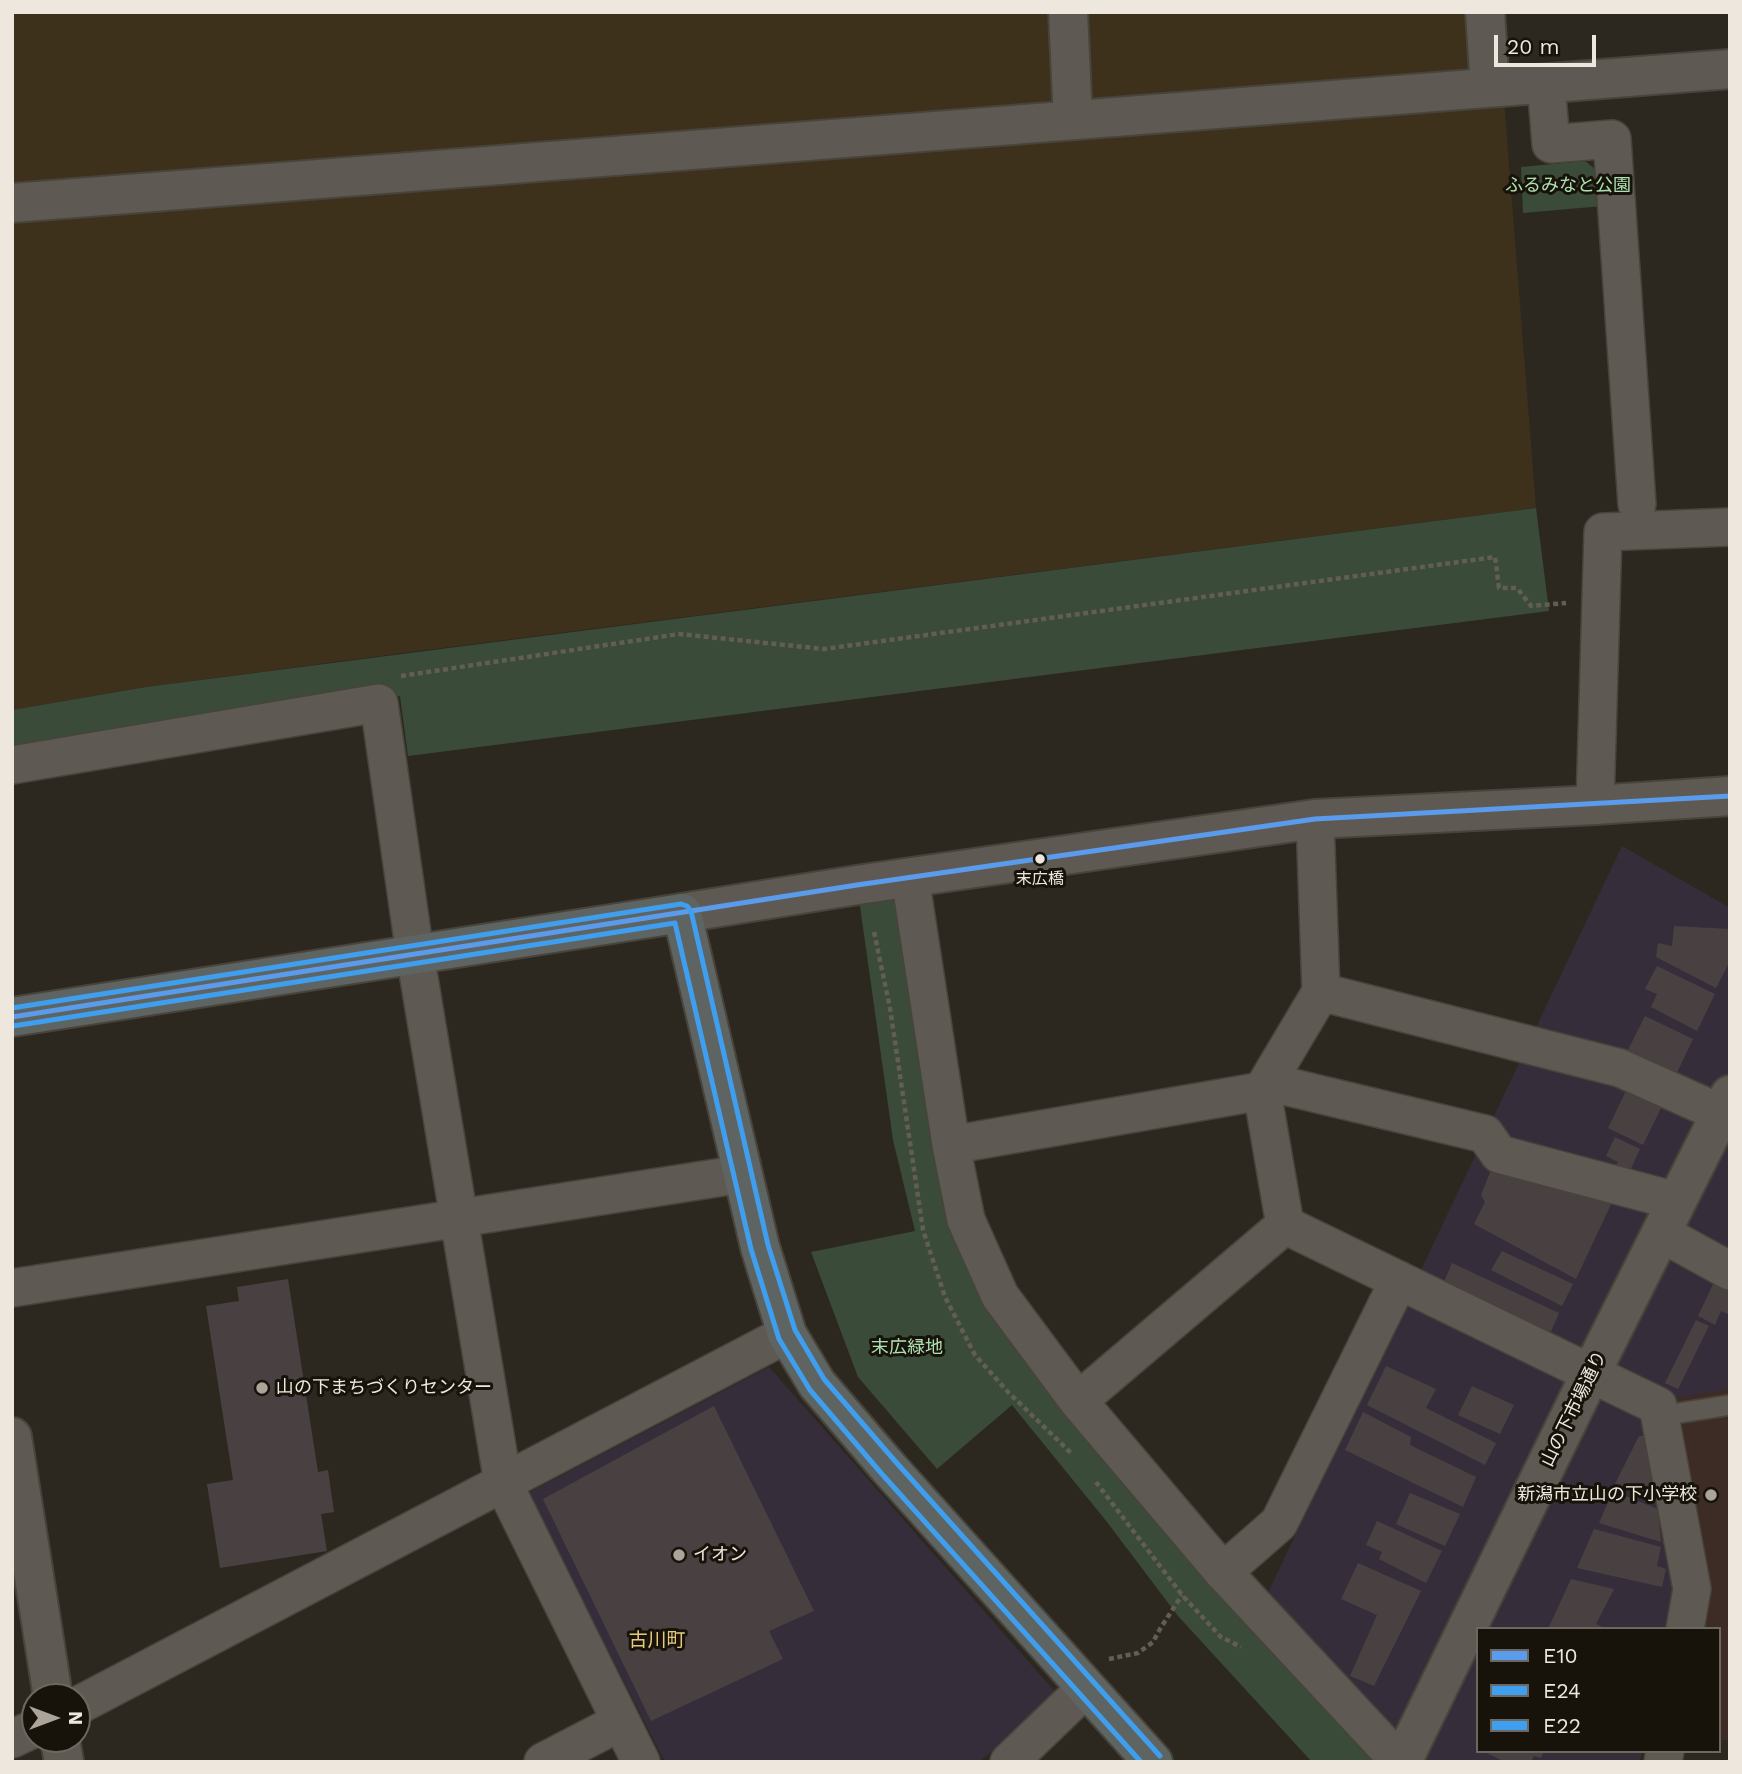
<!DOCTYPE html>
<html>
<head>
<meta charset="utf-8">
<style>
	body { margin:0 }
	#map { position:relative; width:1742px; height:1774px; overflow:hidden; background:#2d281f; font-family:"Work Sans",sans-serif }
	canvas { display:block }
	.frame { position:absolute; inset:0; border:14px solid #eee7dd; pointer-events:none }
	.legend { position:absolute; left:1476px; top:1627px; width:245px; height:126px; box-sizing:border-box; background:#17130b; border:2px solid #6d685f; margin:0; padding:9px 12px; list-style:none; font-size:21px; color:#eee7dd }
	.legend li { display:flex; align-items:center; gap:14px; height:35px }
	.legend b { width:35px; border:2px solid #6d685f }
	.north { position:absolute; left:21px; top:1683px; width:70px; height:70px; box-sizing:border-box; background:#17130b; border:2px solid #6d685f; border-radius:50%; rotate:90deg; font-size:19px; font-weight:700; line-height:28px; text-align:center; color:#eee7dd }
	.north::after { content:''; display:block; margin:auto; width:24px; height:32px; background:#aaa49a; clip-path:polygon(50% 0,100% 100%,50% 72%,0 100%) }
	.scale { position:absolute; left:1494px; top:35px; width:102px; height:32px; box-sizing:border-box; border:4px solid #eee7dd; border-top:0; padding-left:9px; font-size:21px; line-height:24px; white-space:nowrap; color:#eee7dd; -webkit-text-stroke:5px #17130b; paint-order:stroke }
</style>
</head>
<body>
<div id="map">
<canvas width="1742" height="1774"></canvas>
<div class="frame"></div>
<ul class="legend">
<li><b style="height:9px;background:#5a9beb"></b>E10</li>
<li><b style="height:9px;background:#409eee"></b>E24</li>
<li><b style="height:9px;background:#409eee"></b>E22</li>
</ul>
<div class="north">N</div>
<div class="scale">20 m</div>
</div>
<script>
const c = document.querySelector('canvas').getContext('2d');
c.lineJoin = 'round';
function fill(path, color) {
  c.fillStyle = color;
  c.fill(path, 'evenodd');
}
function shape(rows) {
  const path = new Path2D();
  for (const r of rows) {
    path.moveTo(r[0], r[1]);
    for (let i = 2; i < r.length; i += 2) path.lineTo(r[i], r[i + 1]);
  }
  return path;
}
function strokePath(path, color, width, dash) {
  c.strokeStyle = color;
  c.lineWidth = width;
  c.lineCap = dash ? 'butt' : 'round';
  c.setLineDash(dash || []);
  c.stroke(path);
}
function label(font, color, halo, rows, align = 'center') {
  c.font = font + ' "Work Sans","Noto Sans JP",sans-serif';
  c.lineWidth = 6;
  c.setLineDash([]);
  c.textBaseline = 'middle';
  c.strokeStyle = halo;
  c.fillStyle = color;
  for (const [text, x, y, turn = 0] of rows) {
    c.save();
    c.translate(x, y);
    c.rotate((+turn || 0) * Math.PI / 180);
    c.textAlign = isNaN(turn) ? turn : align;
    if (halo) c.strokeText(text, 0, 0);
    c.fillText(text, 0, 0);
    c.restore();
  }
}
const commercial = shape([
	[1622,846,1730,908,1730,1557,1698,1629,1478,1629,1478,1751,1643,1751,1639,1762,1404,1762,1267,1595],
	[769,1367,1057,1694,979,1762,665,1762,528,1493]
]);
const built = shape([
	[12,12,1497,12,1536,508,395,654,146,687,12,710]
]);
const education = shape([
	[1730,1389,1730,1740,1719,1740,1719,1629,1702,1629,1708,1593,1676,1398]
]);
const green = shape([
	[1585,161,1600,173,1603,206,1523,213,1521,167],
	[1536,508,1549,611,408,756,400,696,12,758,12,710,146,687],
	[910,877,1000,1296,1400,1762,1312,1762,1178,1616,1107,1522,1012,1405,937,1469,858,1377,811,1252,915,1231,893,1140,857,885]
]);
const building = shape([
	[1674,926,1730,929,1730,961,1716,988,1656,957,1658,943,1672,946],
	[1657,966,1715,994,1697,1031,1651,1007,1657,994,1645,989],
	[1645,1016,1693,1039,1673,1081,1625,1056],
	[1626,1091,1661,1108,1643,1145,1608,1128],
	[1615,1137,1640,1149,1627,1177,1613,1170,1618,1162,1606,1156],
	[1491,1170,1612,1202,1576,1279,1474,1224,1485,1202,1481,1195],
	[1502,1251,1573,1284,1562,1306,1491,1270],
	[1452,1263,1559,1313,1549,1336,1443,1284],
	[1716,1278,1730,1285,1730,1315,1721,1311,1715,1325,1698,1316],
	[288,1279,318,1472,328,1470,334,1512,321,1514,327,1551,220,1568,207,1484,233,1480,206,1306,239,1301,237,1287],
	[1696,1320,1709,1326,1678,1389,1665,1383],
	[1386,1366,1436,1389,1426,1408,1496,1443,1485,1465,1367,1405],
	[1472,1386,1514,1405,1500,1434,1458,1415],
	[714,1406,814,1611,769,1631,783,1659,651,1721,543,1499],
	[1363,1412,1411,1437,1410,1445,1476,1477,1463,1507,1345,1450],
	[1639,1436,1645,1436,1656,1501,1615,1484],
	[1613,1491,1658,1509,1661,1542,1599,1523],
	[1410,1493,1460,1514,1445,1546,1396,1524],
	[1377,1521,1442,1551,1426,1583,1379,1559,1382,1552,1366,1545],
	[1594,1529,1661,1547,1657,1566,1666,1569,1662,1587,1577,1568],
	[1358,1563,1421,1591,1374,1686,1350,1676,1377,1615,1341,1599],
	[1571,1579,1614,1589,1596,1624,1606,1629,1548,1629],
	[1483,1751,1544,1751,1541,1758,1534,1756,1531,1762,1505,1762]
]);
const path = shape([
	[401,676,679,634,824,649,1495,557,1499,588,1517,588,1531,606,1566,603],
	[874,932,890,1008,923,1230,945,1297,975,1355,1008,1392,1072,1454],
	[1096,1482,1182,1595,1221,1637,1241,1647],
	[1109,1659,1138,1653,1153,1642,1160,1629,1182,1595]
]);
const service = shape([
	[1660,1416,1730,1405]
]);
const minor = shape([
	[1546,83,1551,144,1612,139,1637,504],
	[12,765,379,703,415,954,503,1483,641,1762],
	[1595,805,1603,532,1730,527],
	[1315,819,1321,992,1262,1091,1285,1225,1658,1406,1692,1589,1685,1629],
	[910,877,951,1145,966,1220,1000,1296,1078,1401,1223,1572,1400,1762],
	[1321,992,1620,1068,1720,1113],
	[1268,1082,1485,1134,1499,1154,1676,1201],
	[951,1145,1262,1091],
	[1661,1233,1730,1271],
	[12,1288,742,1174],
	[1078,1401,1285,1225],
	[1223,1572,1279,1523,1399,1280],
	[77,1706,787,1334],
	[12,1739,35,1728],
	[543,1762,620,1722],
	[1009,1762,1086,1688],
	[1663,1762,1665,1751]
]);
const tertiary = shape([
	[1068,12,1073,120],
	[1485,12,1490,87],
	[12,203,1730,69],
	[682,913,857,885,1315,819,1595,805,1730,796],
	[12,1437,53,1697],
	[60,1739,64,1762],
	[1402,1762,1591,1373,1730,1095]
]);
const trunk = shape([
	[12,1017,682,913,760,1247,787,1334,817,1384,888,1467,1153,1762]
]);
const bus1 = shape([
	[12,1017,857,885,1315,819,1730,796]
]);
const bus2 = shape([
	[13,1026,675,923,751,1249,779,1339,810,1390,881,1473,1141,1762]
]);
const bus3 = shape([
	[12,1008,681,904,687,906,691,911,768,1245,795,1330,824,1379,895,1461,1160,1756]
]);
const markers = [
	[1040,859,6,"#eee7dd"],
	[262,1388,7,"#aaa49a"],
	[1711,1495,7,"#aaa49a"],
	[679,1555,7,"#aaa49a"]
];
const busNames = [
	["末広橋",1040,879]
];
const parkNames = [
	["ふるみなと公園",1568,186],
	["末広緑地",907,1348]
];
const poiNames = [
	["山の下まちづくりセンター",276,1388],
	["新潟市立山の下小学校",1697,1495,"right"],
	["イオン",693,1555]
];
const streetNames = [
	["山の下市場通り",1574,1409,-64]
];
const neighbourhoodNames = [
	["古川町",657,1640]
];
fill(commercial, '#362d3a');
fill(built, '#3d311c');
fill(education, '#3d2c25');
fill(green, '#3a4b39');
fill(building, '#494141');
strokePath(service, '#48443b', 23);
strokePath(minor, '#48443b', 40);
strokePath(tertiary, '#48443b', 42);
strokePath(trunk, '#48443b', 42);
strokePath(path, '#625e56', 4.5, [5, 3.5]);
strokePath(service, '#5e5a53', 19);
strokePath(minor, '#5e5a53', 37);
strokePath(tertiary, '#5e5a53', 38);
strokePath(trunk, '#5e6462', 38);
strokePath(bus1, '#5a9beb', 5);
strokePath(bus2, '#409eee', 5);
strokePath(bus3, '#409eee', 5);
for (const [x, y, r, color] of markers) {
  const dot = new Path2D();
  dot.arc(x, y, r, 0, 2 * Math.PI);
  c.fillStyle = color;
  c.fill(dot);
  strokePath(dot, '#17130b', 2.5);
}
label('16px', '#eee7dd', '#17130b', busNames);
label('18px', '#aee1b2', '#17130b', parkNames);
label('18px', '#eee7dd', '#17130b', poiNames, 'left');
label('18px', '#eee7dd', '#17130b', streetNames);
label('19px', '#e6c97e', '#17130b', neighbourhoodNames);
</script>
</body>
</html>
